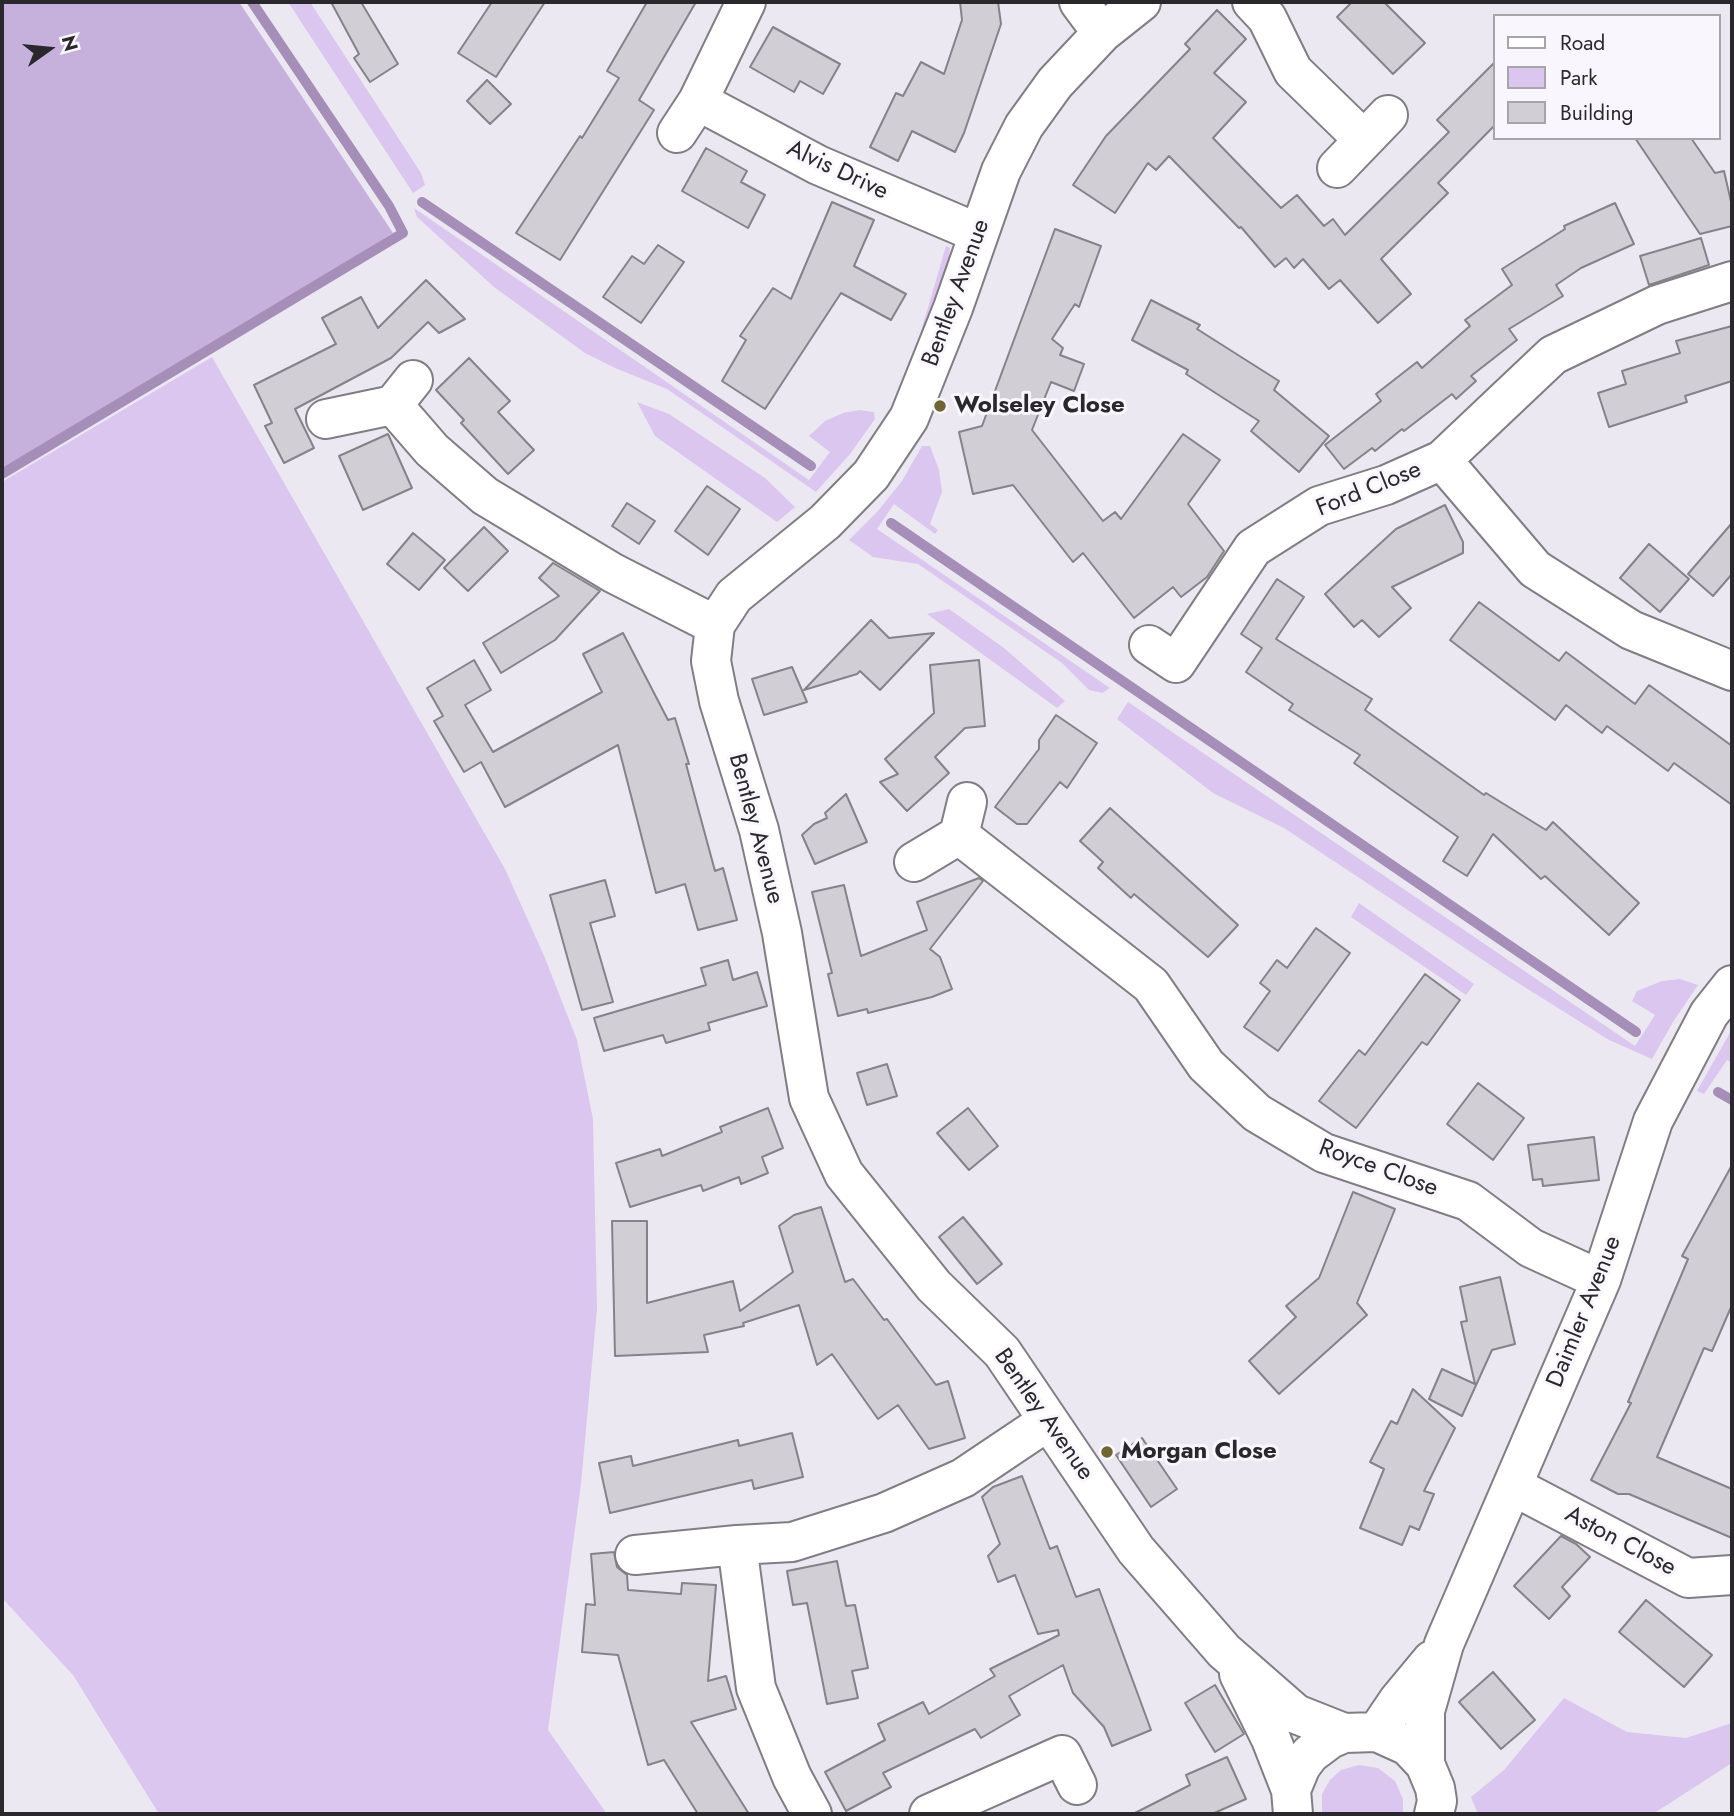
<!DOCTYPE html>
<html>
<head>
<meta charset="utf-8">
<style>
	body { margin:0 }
	#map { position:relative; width:1734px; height:1816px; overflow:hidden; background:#ece8f1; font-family:Jost,sans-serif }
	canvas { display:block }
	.frame { position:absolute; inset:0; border:4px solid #2a282c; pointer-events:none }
	.legend { position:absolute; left:1493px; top:14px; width:228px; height:126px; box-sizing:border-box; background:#faf6fe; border:2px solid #a7a4aa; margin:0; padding:9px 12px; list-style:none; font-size:21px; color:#2a282c }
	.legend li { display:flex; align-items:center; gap:14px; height:35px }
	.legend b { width:35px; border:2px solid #a7a4aa }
	.north { position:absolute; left:14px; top:14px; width:70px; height:70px; -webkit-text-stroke:5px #faf6fe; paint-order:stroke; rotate:75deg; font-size:19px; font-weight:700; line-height:28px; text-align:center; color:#2a282c }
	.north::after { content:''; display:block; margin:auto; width:24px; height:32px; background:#2a282c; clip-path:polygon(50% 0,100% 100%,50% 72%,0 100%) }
</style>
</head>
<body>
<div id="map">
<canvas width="1734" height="1816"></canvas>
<div class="frame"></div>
<ul class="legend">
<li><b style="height:9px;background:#fff"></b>Road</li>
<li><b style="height:19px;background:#dbc6f0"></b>Park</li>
<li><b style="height:19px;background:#d2ced6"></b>Building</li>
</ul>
<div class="north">N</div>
</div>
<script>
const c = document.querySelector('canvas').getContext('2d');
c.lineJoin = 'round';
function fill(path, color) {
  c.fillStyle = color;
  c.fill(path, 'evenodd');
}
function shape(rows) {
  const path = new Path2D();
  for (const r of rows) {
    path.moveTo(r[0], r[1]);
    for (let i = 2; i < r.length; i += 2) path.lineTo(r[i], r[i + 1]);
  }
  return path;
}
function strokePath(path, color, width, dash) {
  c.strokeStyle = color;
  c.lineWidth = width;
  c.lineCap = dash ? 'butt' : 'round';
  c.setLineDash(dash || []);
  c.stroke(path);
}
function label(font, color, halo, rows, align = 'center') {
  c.font = font + ' Jost,sans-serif';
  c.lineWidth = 6;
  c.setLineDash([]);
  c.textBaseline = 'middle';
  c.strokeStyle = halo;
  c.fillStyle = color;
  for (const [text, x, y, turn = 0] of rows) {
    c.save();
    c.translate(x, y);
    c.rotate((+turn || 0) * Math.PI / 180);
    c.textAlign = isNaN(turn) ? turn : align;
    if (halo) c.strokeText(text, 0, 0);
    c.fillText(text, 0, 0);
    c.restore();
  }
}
const green = shape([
	[288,2,310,2,421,173,425,185,413,193],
	[414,208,809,480,830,452,809,436,825,421,843,413,859,410,874,412,875,419,850,454,816,492,667,389,615,368,585,353,494,287,417,217],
	[946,246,950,248,949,259,923,338,919,338],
	[212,357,505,869,545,958,577,1040,593,1119,597,1309,581,1484,548,1730,607,1814,159,1814,73,1675,2,1598,2,482],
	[637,402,669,414,765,478,795,507,777,522,655,436],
	[922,446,930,446,939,470,942,492,930,524,938,530,935,534,894,504,877,529,1110,688,1102,693,1089,690,1062,663,918,564,873,557,849,540,877,512,902,481],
	[949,609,1004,648,1065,701,1057,708,927,614],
	[1128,702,1635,1046,1655,1015,1632,1001,1637,991,1662,981,1680,979,1698,985,1673,1022,1652,1059,1609,1040,1507,976,1284,828,1213,793,1117,719],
	[1359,903,1474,984,1466,995,1351,917],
	[1732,1029,1732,1063,1727,1060,1704,1094,1697,1091],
	[1564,1698,1627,1732,1686,1738,1732,1723,1732,1763,1653,1814,1478,1814,1471,1797,1504,1770],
	[1359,1765,1378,1768,1395,1781,1403,1799,1403,1814,1322,1814,1322,1794,1330,1780,1341,1770]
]);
const forest = shape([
	[2,2,239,2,393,233,2,475]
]);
const stream = shape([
	[422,202,811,466],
	[2,474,403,233,389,206,252,2],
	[891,523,1636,1032],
	[1718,1092,1732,1100]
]);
const building = shape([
	[331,2,361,2,398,64,370,82,354,58,359,54,331,2],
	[492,2,545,2,496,77,458,53,492,2],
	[647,2,696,2,639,100,654,110,560,260,516,233,580,136,582,138,619,78,607,71,647,2],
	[960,2,998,2,1001,24,964,133,955,152,912,131,898,161,870,147,896,93,903,96,921,62,944,74,962,20,960,2],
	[1352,2,1384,2,1425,43,1393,74,1337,17,1352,2],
	[1217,10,1246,39,1214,73,1246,102,1213,138,1281,208,1297,195,1324,226,1333,219,1345,235,1449,132,1437,120,1494,63,1494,126,1438,183,1448,193,1381,259,1411,294,1378,323,1340,280,1329,289,1303,259,1294,268,1286,258,1275,267,1241,227,1239,228,1169,156,1156,170,1148,163,1115,213,1073,185,1106,136,1190,49,1185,44,1217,10],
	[773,27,840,64,823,94,800,81,794,92,750,67,773,27],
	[487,80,511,104,490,124,467,101,487,80],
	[1635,138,1691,138,1715,173,1724,171,1732,206,1732,226,1700,234,1635,138],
	[706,148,747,171,741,182,765,195,748,228,682,191,706,148],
	[832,202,874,220,854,266,906,294,891,320,841,293,765,409,722,381,746,340,740,336,773,288,791,299,832,202],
	[1615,203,1634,244,1581,268,1556,285,1563,296,1509,329,1517,340,1471,376,1476,381,1456,399,1452,394,1404,431,1402,429,1375,451,1372,448,1344,469,1325,445,1381,401,1376,394,1417,362,1422,368,1470,326,1465,320,1512,285,1502,269,1565,229,1564,226,1615,203],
	[1055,229,1101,246,1079,307,1075,304,1052,339,1063,348,1060,355,1084,364,1074,391,1051,382,1032,430,1103,521,1115,512,1121,519,1183,434,1220,460,1188,504,1224,551,1207,577,1181,597,1173,587,1134,618,1083,553,1073,562,1013,485,973,494,959,432,982,426,1055,229],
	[1701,238,1709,265,1649,285,1640,256,1701,238],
	[658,245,684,262,641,323,603,297,632,256,644,264,658,245],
	[426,280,465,319,439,333,428,322,391,358,295,409,314,448,284,463,265,426,272,423,254,385,336,344,322,318,361,297,378,328,426,280],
	[1151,300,1200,325,1197,329,1279,381,1274,390,1329,436,1299,472,1251,431,1259,421,1186,374,1188,370,1132,340,1151,300],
	[1732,326,1732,381,1685,396,1687,402,1609,427,1598,393,1626,384,1622,371,1680,353,1676,341,1732,326],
	[469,358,510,401,498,412,534,450,508,474,461,423,464,420,436,390,469,358],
	[388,434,412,488,363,510,339,456,388,434],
	[707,486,740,509,708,555,675,531,707,486],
	[627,503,655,521,639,544,612,526,627,503],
	[1445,505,1463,542,1463,553,1392,587,1411,608,1379,637,1362,620,1354,627,1325,594,1396,529,1445,505],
	[1732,523,1732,574,1713,596,1688,574,1732,523],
	[484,527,508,551,468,591,444,568,484,527],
	[413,533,445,560,419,590,387,564,413,533],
	[1649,544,1689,579,1660,612,1620,578,1649,544],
	[553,563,600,591,555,640,501,673,483,643,559,596,539,578,553,563],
	[1277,579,1304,597,1276,639,1372,699,1365,710,1484,795,1486,793,1546,830,1553,822,1639,903,1609,935,1545,876,1541,879,1493,834,1467,876,1443,861,1458,837,1354,763,1360,755,1289,710,1293,704,1246,672,1262,648,1241,634,1277,579],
	[1479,602,1559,661,1566,652,1635,704,1649,685,1732,746,1732,805,1674,763,1668,771,1607,726,1602,733,1566,705,1555,720,1450,640,1479,602],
	[871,620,889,638,934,633,880,690,860,671,857,674,804,690,871,620],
	[623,633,668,720,675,718,689,764,686,764,715,871,723,868,737,920,698,930,685,884,656,893,618,745,505,807,481,762,464,772,434,721,443,716,427,688,474,660,491,690,465,705,493,752,602,692,583,654,623,633],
	[979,660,985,726,965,728,935,757,949,773,907,811,880,782,898,774,885,759,934,713,930,665,979,660],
	[792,667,807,702,764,715,752,679,792,667],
	[1056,715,1097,743,1067,788,1060,782,1027,824,1017,824,995,807,1039,749,1039,740,1056,715],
	[846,794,867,842,815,864,802,835,814,824,827,818,825,813,846,794],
	[1110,808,1238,925,1208,957,1134,894,1131,898,1098,868,1103,862,1080,841,1110,808],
	[979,878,983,881,930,949,940,957,952,989,932,997,868,1013,867,1009,838,1016,828,974,832,973,812,892,844,885,861,956,927,930,917,902,979,878],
	[605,880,615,916,590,923,613,1002,582,1010,550,895,605,880],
	[1316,928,1350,953,1278,1051,1244,1027,1270,991,1260,983,1277,960,1287,968,1316,928],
	[728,960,733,980,757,972,767,1006,708,1023,710,1030,666,1043,663,1035,604,1051,594,1018,706,985,701,968,728,960],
	[1425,974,1460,1000,1427,1045,1422,1042,1356,1128,1319,1101,1359,1050,1365,1055,1425,974],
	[887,1064,897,1096,867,1105,857,1073,887,1064],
	[1478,1083,1524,1118,1493,1160,1447,1124,1478,1083],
	[768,1108,783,1148,762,1157,768,1173,741,1184,739,1177,703,1191,701,1185,630,1207,616,1163,660,1149,662,1156,722,1132,720,1127,768,1108],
	[968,1108,998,1146,969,1170,937,1133,968,1108],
	[1594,1137,1599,1180,1543,1186,1542,1179,1533,1180,1528,1145,1594,1137],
	[1732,1165,1732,1305,1712,1351,1704,1348,1657,1457,1732,1489,1732,1538,1629,1494,1618,1494,1591,1480,1631,1403,1628,1402,1688,1259,1682,1256,1732,1165],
	[1353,1192,1395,1209,1357,1303,1367,1315,1279,1394,1249,1361,1296,1317,1286,1306,1319,1278,1353,1192],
	[821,1207,845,1282,853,1279,884,1320,887,1319,936,1385,948,1381,965,1438,929,1449,898,1405,878,1419,832,1354,817,1365,799,1305,743,1323,744,1326,704,1335,708,1352,615,1356,612,1221,647,1221,647,1303,733,1281,740,1311,793,1272,779,1226,794,1215,821,1207],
	[963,1217,1002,1264,977,1284,939,1237,963,1217],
	[1500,1277,1515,1344,1492,1350,1462,1416,1429,1399,1442,1369,1475,1384,1461,1322,1467,1321,1460,1287,1500,1277],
	[1413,1389,1455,1428,1424,1491,1434,1494,1419,1530,1410,1526,1402,1545,1360,1528,1384,1469,1370,1462,1391,1421,1397,1424,1413,1389],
	[792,1433,803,1477,754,1489,752,1480,610,1513,599,1463,631,1456,633,1466,738,1440,739,1446,792,1433],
	[1142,1438,1177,1489,1151,1507,1116,1455,1142,1438],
	[1022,1476,1050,1549,1057,1546,1076,1597,1099,1589,1151,1730,1112,1746,1104,1727,1073,1693,1063,1665,1009,1696,1020,1715,981,1738,975,1729,883,1773,891,1787,846,1811,825,1772,885,1740,878,1724,923,1702,929,1714,995,1676,990,1669,1059,1635,1058,1630,1038,1634,1015,1575,998,1582,988,1556,1000,1544,982,1497,993,1487,1022,1476],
	[1561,1536,1576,1544,1590,1557,1562,1587,1570,1596,1549,1619,1514,1586,1561,1536],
	[614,1552,617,1567,627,1575,628,1590,681,1594,682,1583,716,1585,708,1681,726,1676,736,1709,691,1722,749,1814,698,1814,664,1760,648,1765,618,1655,582,1652,586,1604,595,1605,591,1554,614,1552],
	[837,1561,846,1606,855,1605,868,1668,852,1671,858,1698,827,1704,807,1603,793,1605,787,1571,837,1561],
	[1646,1600,1712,1655,1684,1687,1619,1632,1646,1600],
	[1493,1672,1535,1720,1501,1749,1459,1702,1493,1672],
	[1215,1685,1244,1734,1215,1752,1185,1703,1215,1685],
	[1227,1757,1246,1799,1212,1814,1133,1814,1190,1785,1186,1775,1227,1757]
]);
const street = shape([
	[1079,2,1102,33],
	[1141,2,1102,33,1055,83,1024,126,1001,171,953,308,909,418,871,475,825,522,734,596,715,625,711,661,719,701,759,830,782,933,809,1098,844,1174,934,1286,1002,1352,1136,1550,1224,1651,1296,1714,1344,1733],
	[1252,2,1267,18,1293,71,1364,140,1337,168],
	[698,101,818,165,978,233],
	[677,133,698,101,746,2],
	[1364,140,1388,115],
	[393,405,432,450,485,496,613,573,715,625],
	[326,419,393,405,413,380],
	[1442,460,1535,569,1631,630,1732,671],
	[1149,645,1176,663,1253,548,1319,506,1386,485,1442,460,1553,355,1657,305,1732,281],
	[959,835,967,802],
	[914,862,959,835,1151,985,1206,1065,1257,1113,1324,1153,1468,1201,1531,1248,1601,1280],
	[1513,1486,1688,1578,1732,1575],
	[635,1555,737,1545],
	[1239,1674,1271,1739,1291,1790],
	[1377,1732,1398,1701,1432,1660],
	[1425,1764,1425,1711,1444,1644,1601,1280,1653,1121,1709,1014,1732,985],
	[812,1814,792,1777,756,1688,737,1545,792,1542,884,1513,963,1478,1048,1421],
	[929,1814,1062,1755,1077,1785],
	[1293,1814,1291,1790,1301,1766,1310,1754,1330,1739,1344,1733,1377,1732,1408,1746,1425,1764,1435,1788,1437,1801,1434,1814]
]);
const markers = [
	[940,406,7,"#716633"],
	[1107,1452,7,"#716633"]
];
const streetNames = [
	["Alvis Drive",837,171,25],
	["Bentley Avenue",957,293,-70],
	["Ford Close",1369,490,-22],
	["Bentley Avenue",755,829,75],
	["Royce Close",1378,1169,20],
	["Daimler Avenue",1585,1312,-68],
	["Bentley Avenue",1043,1415,55],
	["Aston Close",1620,1542,28]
];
const poiNames = [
	["Wolseley Close",954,406],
	["Morgan Close",1121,1452]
];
fill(green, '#dbc6f0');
fill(forest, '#c6b0dc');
strokePath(stream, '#a58fb9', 10);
fill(building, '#d2ced6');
strokePath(building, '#858289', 2);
strokePath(street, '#807d84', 42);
strokePath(street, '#fff', 38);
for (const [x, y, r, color] of markers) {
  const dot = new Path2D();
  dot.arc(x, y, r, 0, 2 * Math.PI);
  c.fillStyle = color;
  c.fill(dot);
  strokePath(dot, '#faf6fe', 2.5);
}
label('24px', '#2a282c', '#faf6fe', streetNames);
label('bold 24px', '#2a282c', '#faf6fe', poiNames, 'left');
</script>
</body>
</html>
